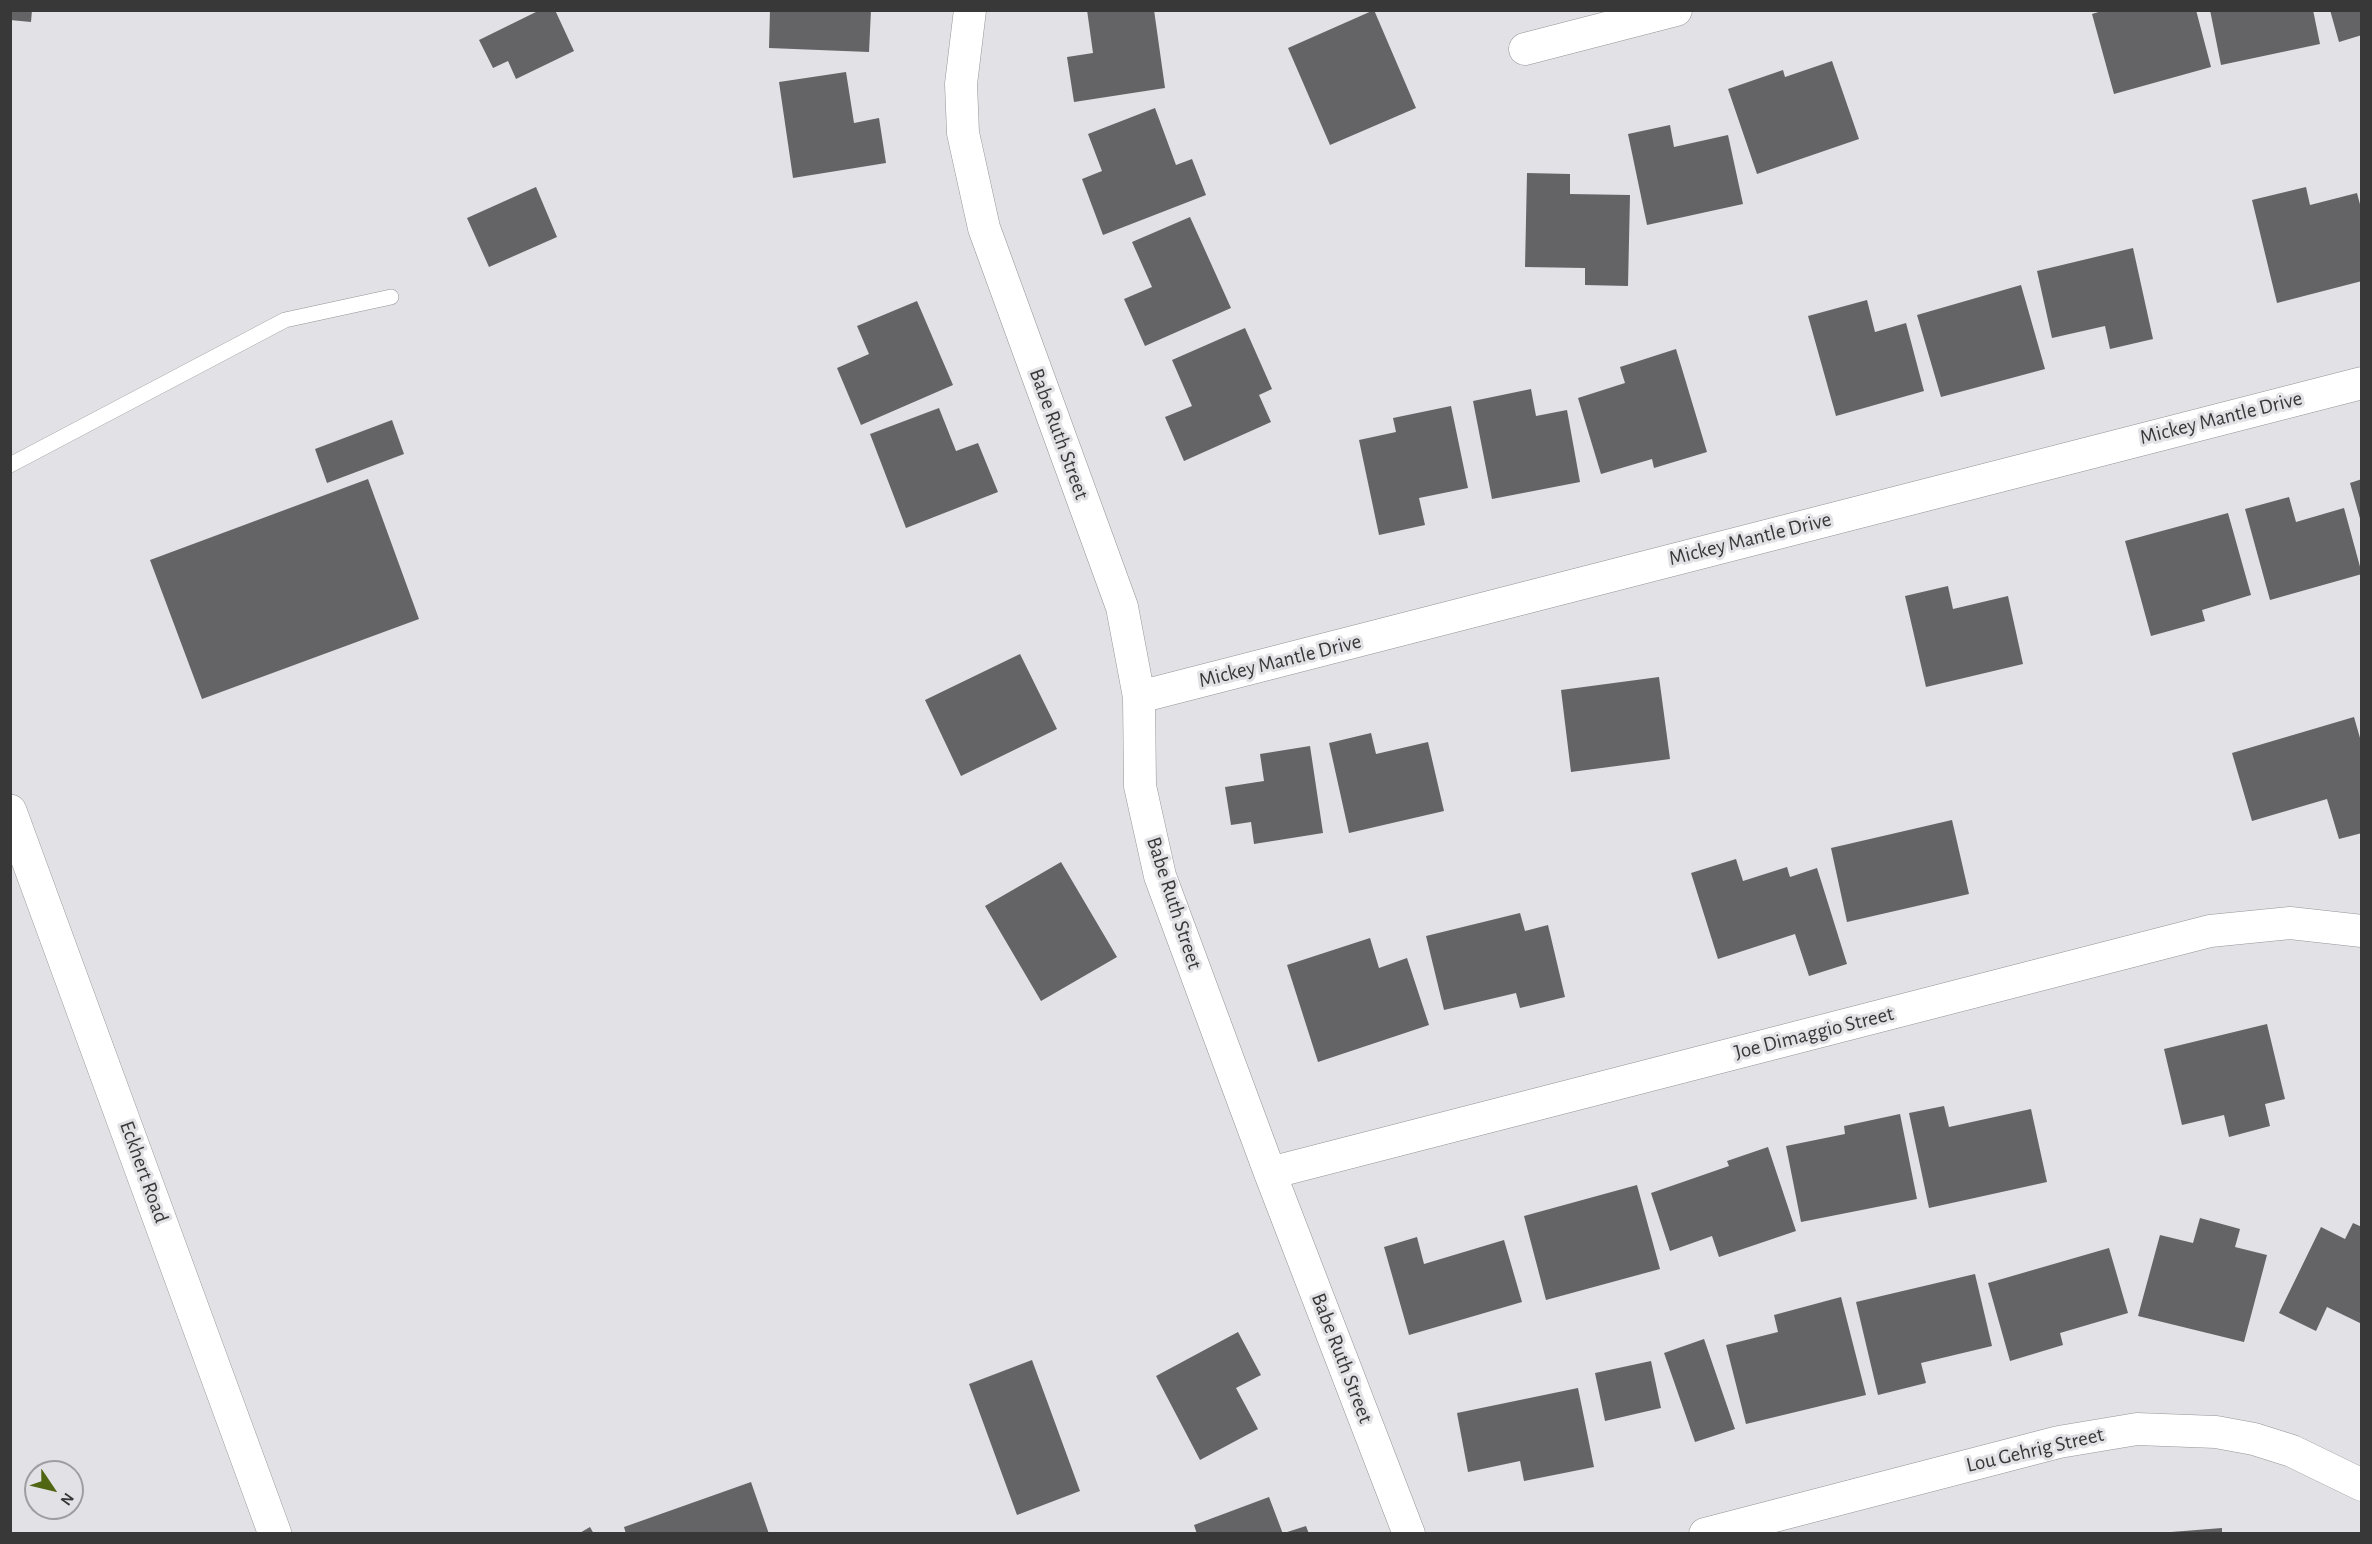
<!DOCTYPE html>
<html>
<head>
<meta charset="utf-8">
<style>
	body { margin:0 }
	#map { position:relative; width:2372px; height:1544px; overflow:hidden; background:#e2e1e5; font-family:"Alegreya Sans",sans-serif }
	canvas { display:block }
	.frame { position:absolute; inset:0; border:12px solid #393839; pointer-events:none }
	.north { position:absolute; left:24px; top:1460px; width:60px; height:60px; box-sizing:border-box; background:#e2e1e5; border:2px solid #9e9da0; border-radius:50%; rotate:125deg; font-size:16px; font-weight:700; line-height:24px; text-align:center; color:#393839 }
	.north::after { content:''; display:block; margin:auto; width:21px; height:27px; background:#506612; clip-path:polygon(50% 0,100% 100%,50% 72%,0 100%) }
</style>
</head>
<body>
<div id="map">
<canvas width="2372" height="1544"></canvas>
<div class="frame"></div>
<div class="north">N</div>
</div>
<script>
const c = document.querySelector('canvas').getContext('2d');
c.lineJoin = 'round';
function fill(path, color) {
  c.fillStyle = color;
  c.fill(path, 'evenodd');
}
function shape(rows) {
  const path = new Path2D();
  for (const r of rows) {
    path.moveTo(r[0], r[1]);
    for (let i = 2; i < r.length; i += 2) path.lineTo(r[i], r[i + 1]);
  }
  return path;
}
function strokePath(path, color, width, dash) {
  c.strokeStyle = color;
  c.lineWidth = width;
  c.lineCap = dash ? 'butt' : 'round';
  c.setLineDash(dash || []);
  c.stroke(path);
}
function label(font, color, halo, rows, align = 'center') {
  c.font = font + ' "Alegreya Sans",sans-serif';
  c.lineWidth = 6;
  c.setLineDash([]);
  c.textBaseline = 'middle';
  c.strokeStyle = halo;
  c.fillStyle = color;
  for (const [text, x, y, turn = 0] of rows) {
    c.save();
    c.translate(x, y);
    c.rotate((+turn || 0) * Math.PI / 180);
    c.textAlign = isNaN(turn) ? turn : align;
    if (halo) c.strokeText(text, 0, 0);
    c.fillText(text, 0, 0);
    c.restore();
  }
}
const building = shape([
	[10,10,32,10,31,22,10,20],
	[540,10,555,10,574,51,516,79,508,61,493,68,479,40],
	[770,10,871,10,869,52,769,48],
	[1087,10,1154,10,1165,88,1074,102,1067,57,1093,53],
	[1374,10,1416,108,1330,145,1288,48],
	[2105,10,2196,10,2211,67,2114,94,2092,14],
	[2210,10,2313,10,2320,44,2221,65],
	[2330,10,2362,10,2362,35,2339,42],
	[1832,61,1859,139,1757,174,1728,89,1783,70,1785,77],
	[846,72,854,123,879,118,886,163,793,178,779,82],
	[1155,108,1176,165,1192,159,1206,195,1103,235,1082,179,1102,171,1088,134],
	[1670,125,1674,147,1728,135,1743,204,1647,225,1628,134],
	[1527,173,1570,174,1570,194,1630,195,1628,286,1585,285,1585,268,1525,267],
	[536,187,557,237,489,267,467,218],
	[2306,187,2310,205,2357,193,2362,212,2362,281,2277,303,2252,200],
	[1190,217,1231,308,1145,346,1124,299,1152,287,1132,242],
	[2133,248,2153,339,2110,349,2105,326,2052,338,2037,271],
	[2021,285,2045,369,1941,397,1917,315],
	[1867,300,1875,332,1906,323,1924,391,1836,416,1808,316],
	[917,301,953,385,861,425,837,368,869,354,857,326],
	[1245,328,1272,389,1259,395,1271,422,1184,461,1165,417,1192,406,1172,360],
	[1676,349,1707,452,1654,468,1652,459,1601,474,1578,398,1625,383,1620,367],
	[1531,389,1536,416,1567,410,1580,482,1492,499,1473,401],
	[1451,406,1468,488,1419,498,1425,525,1379,535,1359,440,1396,432,1393,418],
	[939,408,956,451,978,443,998,492,906,528,870,434],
	[392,420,404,454,327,483,315,449],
	[368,479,419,619,202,699,150,560],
	[2362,479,2362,522,2361,522,2350,483],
	[2289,497,2296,522,2344,508,2362,574,2270,600,2245,509],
	[2228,513,2251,595,2202,610,2205,621,2151,636,2125,541],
	[1948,586,1953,609,2008,596,2023,664,1926,687,1905,596],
	[1020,654,1057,729,961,776,925,700],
	[1659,677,1670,759,1571,772,1561,690],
	[2354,717,2362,745,2362,833,2339,839,2327,799,2252,821,2232,753],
	[1371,733,1376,754,1428,742,1444,811,1349,833,1329,743],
	[1310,746,1323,833,1254,844,1251,822,1231,825,1225,787,1264,781,1260,754],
	[1952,820,1969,894,1847,922,1831,848],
	[1736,859,1743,881,1787,867,1790,877,1817,868,1847,964,1809,976,1795,934,1718,959,1691,873],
	[1061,862,1117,957,1041,1001,985,906],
	[1520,913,1525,931,1548,925,1565,997,1520,1008,1516,993,1444,1010,1426,936],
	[1370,938,1379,968,1407,958,1429,1025,1318,1062,1287,965],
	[2267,1024,2285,1099,2265,1104,2270,1126,2229,1137,2224,1115,2182,1125,2164,1049],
	[1944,1106,1949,1127,2031,1109,2047,1182,1929,1208,1909,1113],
	[1900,1114,1917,1199,1801,1222,1786,1146,1845,1134,1844,1126],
	[1768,1147,1796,1231,1719,1257,1712,1236,1670,1251,1651,1193,1729,1166,1727,1161],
	[1637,1185,1660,1269,1546,1300,1524,1216],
	[2200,1218,2240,1229,2235,1247,2267,1255,2244,1342,2138,1316,2160,1235,2193,1243],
	[2353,1223,2362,1227,2362,1324,2327,1307,2316,1331,2279,1313,2321,1227,2345,1239],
	[1417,1237,1424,1264,1504,1240,1522,1302,1409,1335,1384,1247],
	[2109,1248,2128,1313,2060,1333,2063,1345,2010,1361,1988,1283],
	[1975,1274,1992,1346,1921,1363,1926,1383,1878,1395,1856,1302],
	[1841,1297,1866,1395,1746,1424,1726,1345,1778,1332,1774,1315],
	[1238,1332,1261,1375,1236,1388,1258,1429,1200,1460,1156,1376],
	[1704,1339,1735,1429,1695,1442,1664,1353],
	[1032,1360,1080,1491,1017,1515,969,1384],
	[1651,1361,1661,1408,1605,1421,1595,1373],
	[1578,1388,1594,1467,1524,1481,1520,1461,1468,1472,1457,1413],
	[751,1482,769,1534,626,1534,624,1527],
	[1269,1497,1283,1534,1197,1534,1194,1525],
	[1306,1526,1309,1534,1284,1534,1284,1533],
	[590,1527,594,1534,578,1534],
	[2222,1528,2222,1534,2171,1534,2171,1532]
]);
const lane = shape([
	[10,465,285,320,391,297]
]);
const street = shape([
	[970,10,961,84,963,133,984,228,1122,607,1139,697,1140,786,1160,876,1270,1173,1409,1534],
	[1525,49,1676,10],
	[1139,697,2362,383],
	[1270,1173,2210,931,2290,923,2362,931],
	[1705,1534,2059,1442,2137,1429,2216,1432,2254,1439,2292,1451,2362,1485]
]);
const secondary = shape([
	[10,811,275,1534]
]);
const streetNames = [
	["Mickey Mantle Drive",2221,418,-14],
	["Babe Ruth Street",1059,434,70],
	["Mickey Mantle Drive",1750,539,-14],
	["Mickey Mantle Drive",1280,661,-14],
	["Babe Ruth Street",1174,903,72],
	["Joe Dimaggio Street",1814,1033,-14],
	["Eckhert Road",144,1172,70],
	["Babe Ruth Street",1342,1358,69],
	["Lou Gehrig Street",2035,1450,-13]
];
fill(building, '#646366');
strokePath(lane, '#959397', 16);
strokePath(street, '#959397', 33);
strokePath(secondary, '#959397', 34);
strokePath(lane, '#fff', 15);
strokePath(street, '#fff', 32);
strokePath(secondary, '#fff', 33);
label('21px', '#393839', '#e2e1e5', streetNames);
</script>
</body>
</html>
